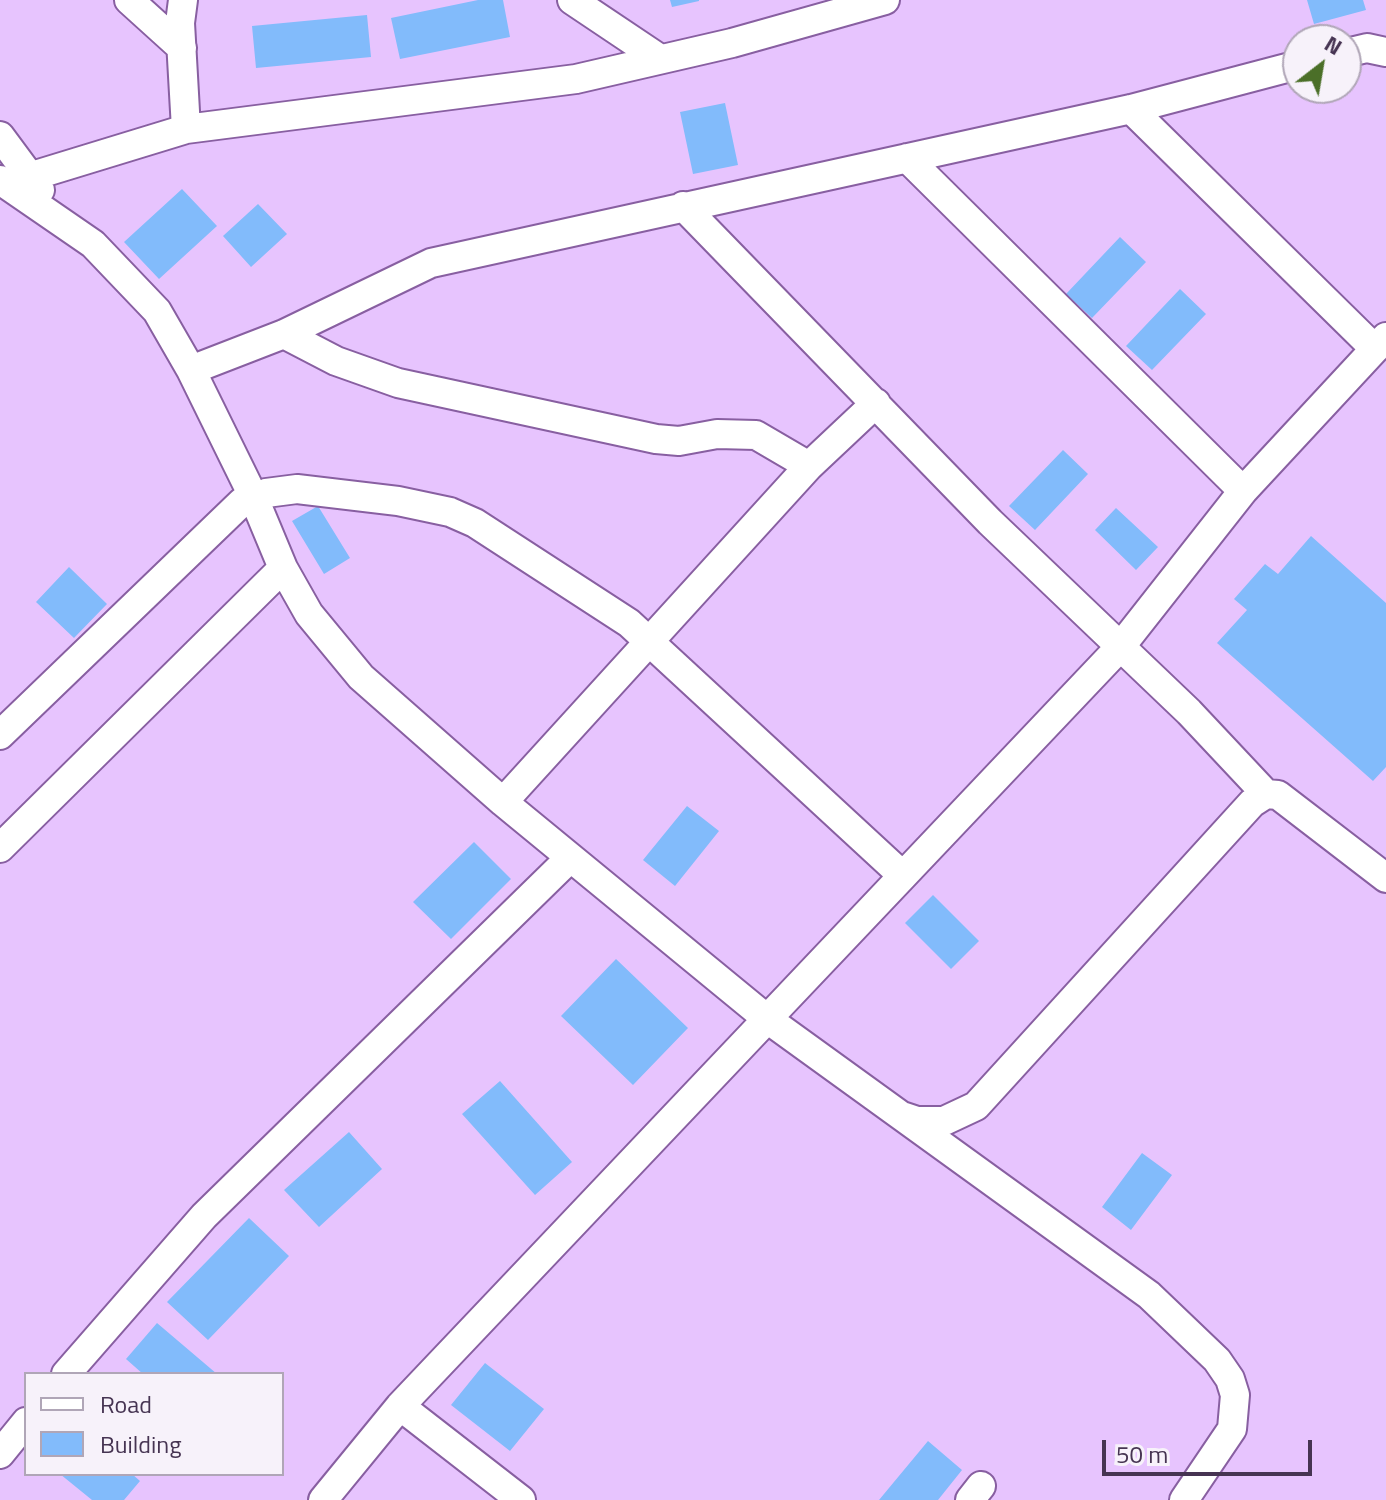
<!DOCTYPE html>
<html>
<head>
<meta charset="utf-8">
<style>
	body { margin:0 }
	#map { position:relative; width:1386px; height:1500px; overflow:hidden; background:#e7c4fe; font-family:"Titillium Web",sans-serif }
	canvas { display:block }
	.legend { position:absolute; left:24px; top:1372px; width:260px; height:104px; box-sizing:border-box; background:#f7f2fa; border:2px solid #b0a6b7; margin:0; padding:10px 14px; list-style:none; font-size:24px; color:#463452 }
	.legend li { display:flex; align-items:center; gap:16px; height:40px }
	.legend b { width:40px; border:2px solid #b0a6b7 }
	.north { position:absolute; left:1282px; top:24px; width:80px; height:80px; box-sizing:border-box; background:#f7f2fa; border:2px solid #b0a6b7; border-radius:50%; rotate:31deg; font-size:22px; font-weight:700; line-height:32px; text-align:center; color:#463452 }
	.north::after { content:''; display:block; margin:auto; width:28px; height:36px; background:#4b6f28; clip-path:polygon(50% 0,100% 100%,50% 72%,0 100%) }
	.scale { position:absolute; left:1102px; top:1440px; width:210px; height:36px; box-sizing:border-box; border:4px solid #463452; border-top:0; padding-left:10px; font-size:24px; line-height:28px; white-space:nowrap; color:#463452; -webkit-text-stroke:6px #f7f2fa; paint-order:stroke }
</style>
</head>
<body>
<div id="map">
<canvas width="1386" height="1500"></canvas>
<ul class="legend">
<li><b style="height:10px;background:#fff"></b>Road</li>
<li><b style="height:22px;background:#82bbfb"></b>Building</li>
</ul>
<div class="north">N</div>
<div class="scale">50 m</div>
</div>
<script>
const c = document.querySelector('canvas').getContext('2d');
c.lineJoin = 'round';
function fill(path, color) {
  c.fillStyle = color;
  c.fill(path, 'evenodd');
}
function shape(rows) {
  const path = new Path2D();
  for (const r of rows) {
    path.moveTo(r[0], r[1]);
    for (let i = 2; i < r.length; i += 2) path.lineTo(r[i], r[i + 1]);
  }
  return path;
}
function strokePath(path, color, width, dash) {
  c.strokeStyle = color;
  c.lineWidth = width;
  c.lineCap = dash ? 'butt' : 'round';
  c.setLineDash(dash || []);
  c.stroke(path);
}
const building = shape([
	[478,0,503,0,510,37,400,59,391,18],
	[670,0,699,0,699,1,672,7],
	[1307,0,1363,0,1366,10,1314,24],
	[367,15,371,57,256,68,252,26],
	[725,103,738,165,693,174,680,112],
	[182,189,217,226,159,279,124,242],
	[258,204,287,234,251,267,223,236],
	[1120,237,1146,262,1092,318,1066,294],
	[1180,289,1206,314,1152,370,1126,346],
	[1063,450,1088,474,1035,530,1009,506],
	[318,506,350,558,324,574,292,521],
	[1116,508,1158,547,1136,570,1095,530],
	[1311,536,1386,603,1386,767,1373,781,1217,643,1247,610,1234,599,1265,564,1278,574],
	[69,567,107,604,74,638,36,602],
	[687,806,719,831,675,886,643,860],
	[474,842,511,879,451,939,413,902],
	[933,895,979,941,951,969,905,923],
	[616,959,688,1028,633,1085,561,1016],
	[500,1081,572,1162,535,1195,462,1114],
	[349,1132,382,1169,319,1227,284,1190],
	[1142,1153,1172,1175,1131,1230,1102,1207],
	[249,1218,289,1256,208,1340,167,1302],
	[157,1323,217,1374,143,1374,126,1359],
	[485,1363,544,1409,510,1451,451,1405],
	[928,1441,962,1470,938,1500,879,1500],
	[60,1474,132,1474,140,1481,124,1500,92,1500]
]);
const street = shape([
	[129,0,182,48],
	[183,0,180,23,186,129],
	[572,0,660,59],
	[1346,53,1367,48,1386,52],
	[1131,109,1375,349],
	[0,136,40,190],
	[907,158,1243,491],
	[29,177,186,129,576,79,732,43,885,0],
	[0,180,93,244,157,311,191,370,253,496,283,568,309,614,361,677,503,802,766,1018,1149,1295,1217,1360,1230,1379,1235,1395,1232,1429,1184,1500],
	[683,206,990,522,1189,712,1266,794,1278,795,1386,878],
	[284,334,336,361,398,383,656,439,679,441,717,434,756,435,809,466],
	[191,370,284,334,431,263,1131,109,1298,65],
	[0,735,242,502,266,493,297,489,398,501,450,512,475,523,629,623,902,875],
	[503,802,809,466,876,403],
	[0,848,283,568],
	[902,1116,917,1121,944,1121,976,1106,1252,803,1266,794],
	[66,1374,204,1216,570,858],
	[400,1406,521,1500],
	[0,1454,26,1422],
	[323,1500,400,1406,1121,646,1243,491,1386,337],
	[970,1500,981,1486]
]);
fill(building, '#82bbfb');
strokePath(street, '#885fa1', 32);
strokePath(street, '#fff', 28);
</script>
</body>
</html>
